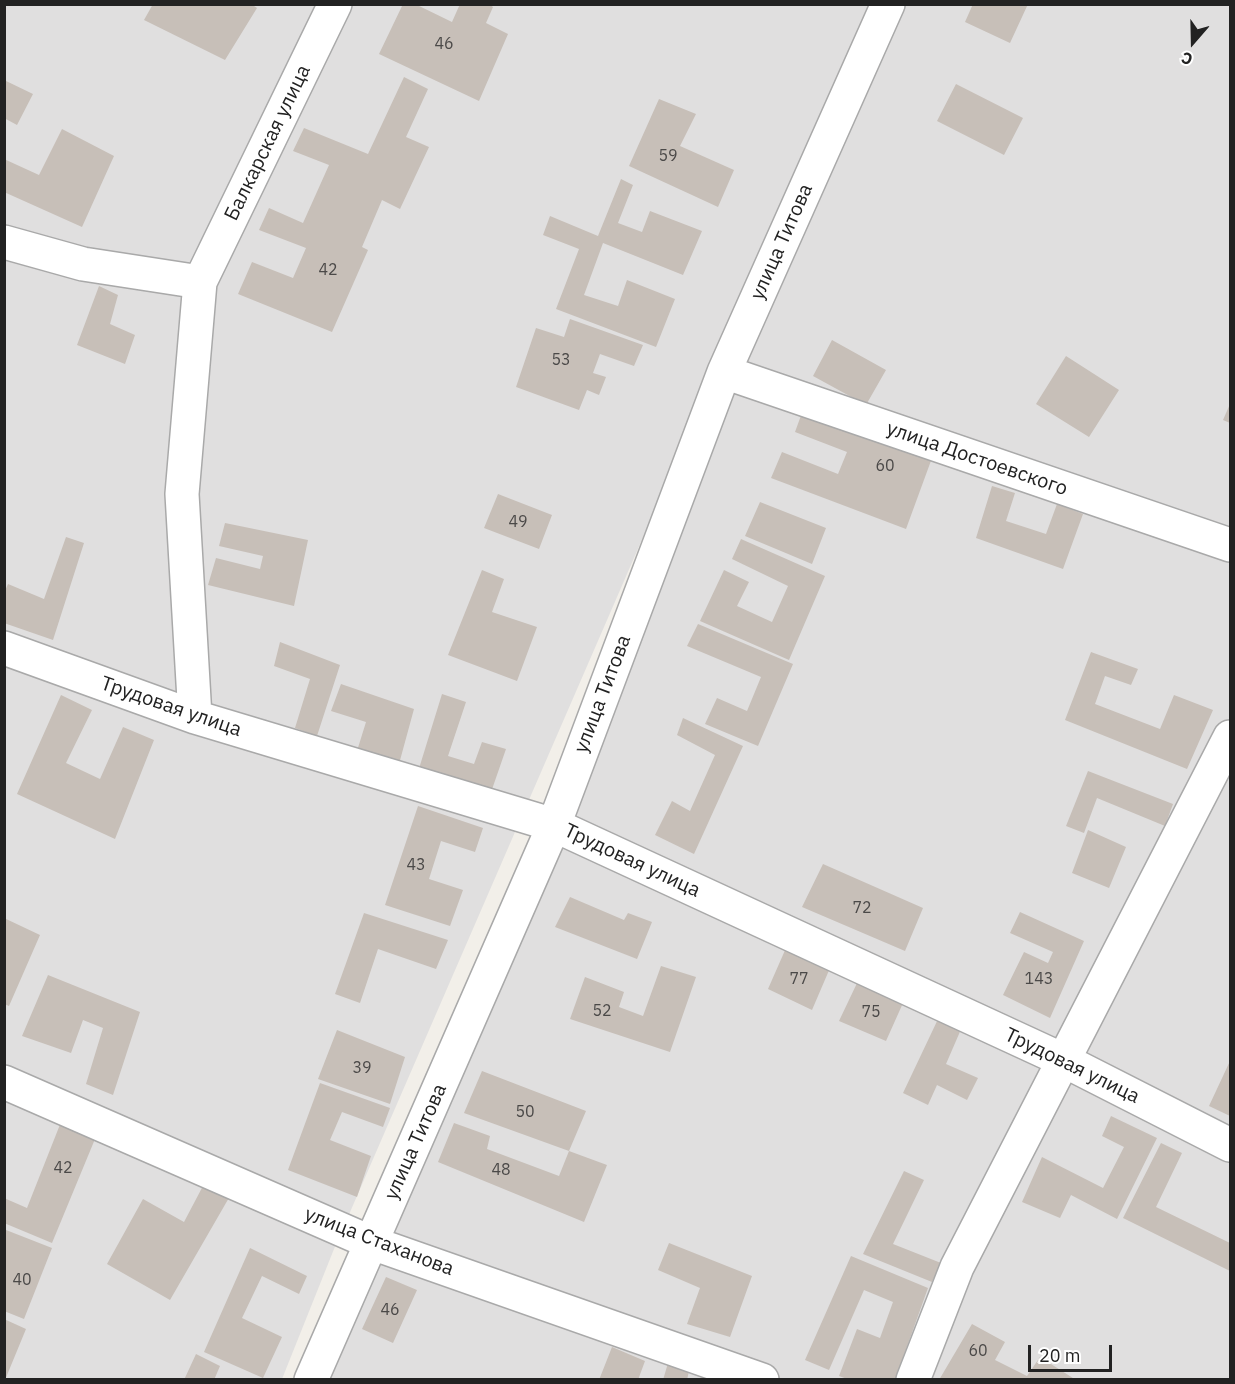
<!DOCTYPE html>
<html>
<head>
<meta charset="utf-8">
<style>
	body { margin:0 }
	#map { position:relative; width:1235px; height:1384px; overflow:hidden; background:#f2efe9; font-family:"IBM Plex Sans",sans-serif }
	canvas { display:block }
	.frame { position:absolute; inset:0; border:6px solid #222; pointer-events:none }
	.north { position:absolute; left:1163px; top:12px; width:60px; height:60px; -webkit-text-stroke:4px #fff; paint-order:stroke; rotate:200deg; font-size:16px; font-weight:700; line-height:24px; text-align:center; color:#222 }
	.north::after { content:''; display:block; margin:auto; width:21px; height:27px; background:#222; clip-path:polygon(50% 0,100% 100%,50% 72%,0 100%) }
	.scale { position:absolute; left:1028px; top:1345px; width:84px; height:27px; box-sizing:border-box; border:3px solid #222; border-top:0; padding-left:8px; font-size:18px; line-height:21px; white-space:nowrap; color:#222; -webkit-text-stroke:4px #fff; paint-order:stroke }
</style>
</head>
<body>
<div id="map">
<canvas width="1235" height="1384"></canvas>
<div class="frame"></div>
<div class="north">С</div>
<div class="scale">20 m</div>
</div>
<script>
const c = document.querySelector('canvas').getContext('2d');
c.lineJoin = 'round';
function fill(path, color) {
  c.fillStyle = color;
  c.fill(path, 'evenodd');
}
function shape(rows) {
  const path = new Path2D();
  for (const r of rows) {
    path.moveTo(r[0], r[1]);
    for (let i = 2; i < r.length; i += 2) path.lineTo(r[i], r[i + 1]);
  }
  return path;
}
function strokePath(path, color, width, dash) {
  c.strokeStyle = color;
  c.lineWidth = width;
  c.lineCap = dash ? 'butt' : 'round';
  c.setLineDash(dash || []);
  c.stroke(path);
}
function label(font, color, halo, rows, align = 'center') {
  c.font = font + ' "IBM Plex Sans",sans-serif';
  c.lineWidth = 4.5;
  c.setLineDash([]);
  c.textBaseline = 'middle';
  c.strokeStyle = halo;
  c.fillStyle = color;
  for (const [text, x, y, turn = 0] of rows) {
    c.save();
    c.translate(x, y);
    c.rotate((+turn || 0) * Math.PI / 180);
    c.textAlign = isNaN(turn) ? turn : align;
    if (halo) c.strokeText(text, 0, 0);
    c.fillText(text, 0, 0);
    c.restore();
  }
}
const residential = shape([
	[5,5,874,5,334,1249,282,1379,5,1380],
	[889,5,1230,5,1230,1379,327,1380]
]);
const building = shape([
	[153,4,251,4,257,8,225,60,144,20],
	[403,4,415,4,452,22,460,4,489,4,493,7,486,23,508,34,479,101,379,54],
	[973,4,1028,4,1010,43,965,22],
	[404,77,428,89,406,137,429,147,400,209,382,200,362,247,368,250,332,332,238,294,252,262,293,278,306,248,259,230,269,208,303,223,329,165,293,151,304,128,368,154],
	[4,80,33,94,17,125,4,118],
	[956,84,1023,118,1004,155,937,121],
	[659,99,696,114,680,146,734,170,718,207,629,166],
	[62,129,114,156,82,227,4,192,4,159,39,175],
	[621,179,633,185,618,223,642,232,650,211,702,231,683,275,603,243,584,295,618,306,627,280,675,299,656,347,556,309,579,249,543,235,550,216,598,236],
	[99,286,118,295,110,324,135,335,125,364,77,345],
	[570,319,643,345,634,366,600,354,593,373,606,377,599,395,587,390,579,410,516,387,536,328,564,337],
	[832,340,886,370,866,405,813,376],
	[1066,356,1119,390,1089,437,1036,404],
	[1230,404,1230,423,1223,420],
	[803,410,932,458,906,529,771,478,782,452,838,474,847,452,795,432],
	[992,486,1015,493,1006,521,1046,534,1057,504,1083,514,1063,569,976,538],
	[498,494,552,515,539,549,484,528],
	[760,502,826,528,812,564,745,536],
	[225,523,308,540,294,606,208,585,216,558,260,569,263,556,219,546],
	[66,537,84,543,53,640,4,623,4,593,8,584,44,599],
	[741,539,825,576,789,660,700,621,724,570,749,582,737,606,772,622,788,586,732,559],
	[482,570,504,579,492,612,537,627,517,681,448,655],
	[698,624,793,664,758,746,705,724,717,698,747,711,761,677,687,646],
	[280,642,340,665,317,736,295,728,310,679,274,666],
	[1091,652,1138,669,1131,685,1105,676,1095,704,1160,729,1174,695,1213,710,1187,769,1065,720],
	[341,684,414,709,399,764,357,751,366,722,331,711],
	[442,694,466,702,448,756,474,764,482,742,506,749,489,798,417,775],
	[61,695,92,710,66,763,100,779,123,727,154,740,115,839,17,794],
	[683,718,743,746,694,854,655,835,672,801,690,811,715,755,677,735],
	[1088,771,1173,804,1165,826,1097,798,1084,833,1066,826],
	[418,806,483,828,475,852,441,841,429,879,463,890,450,926,385,905],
	[1088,830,1126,847,1109,888,1072,873],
	[823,864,923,908,905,951,802,907],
	[570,897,624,920,628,913,652,922,637,959,555,927],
	[1020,912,1084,941,1050,1018,1003,995,1024,952,1048,963,1053,952,1010,933],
	[364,913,448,940,436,969,378,949,360,1003,335,994],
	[4,918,40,935,9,1006,4,1004],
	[786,948,830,968,812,1010,768,989],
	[661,966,696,977,670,1052,570,1019,585,977,624,992,619,1007,643,1016],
	[48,975,140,1012,113,1095,86,1084,103,1028,83,1020,71,1053,22,1036],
	[858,981,903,1003,886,1041,839,1021],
	[939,1017,962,1027,946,1064,978,1078,967,1100,937,1085,928,1105,903,1093],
	[337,1030,405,1057,390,1104,318,1079],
	[1230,1061,1230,1116,1209,1106],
	[482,1071,586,1111,569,1151,607,1165,584,1222,438,1162,454,1123,490,1136,487,1149,559,1176,569,1151,464,1113],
	[320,1083,390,1108,383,1127,342,1112,330,1140,371,1156,357,1197,288,1170],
	[1111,1116,1157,1138,1117,1219,1071,1195,1060,1218,1022,1202,1042,1157,1103,1188,1124,1147,1102,1136],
	[61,1122,95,1139,52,1243,4,1223,4,1198,27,1208],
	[1161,1143,1182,1153,1156,1207,1230,1243,1230,1271,1123,1218],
	[904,1171,924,1180,893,1244,941,1263,932,1282,863,1254],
	[204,1184,230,1196,170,1300,107,1264,143,1199,184,1222],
	[6,1230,52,1248,24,1319,4,1311],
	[669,1243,752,1276,730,1337,687,1324,700,1288,658,1270],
	[250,1248,307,1276,299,1294,262,1276,242,1318,282,1337,263,1378,204,1352],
	[851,1256,928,1288,895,1380,850,1380,839,1376,857,1329,880,1338,893,1302,864,1290,829,1370,805,1360],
	[386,1277,417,1290,393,1343,362,1329],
	[4,1319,26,1329,5,1380,4,1380],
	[972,1324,1005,1342,995,1360,1027,1376,1040,1357,1076,1380,939,1380],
	[612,1347,645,1361,638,1380,599,1380],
	[196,1354,220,1366,214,1380,184,1380],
	[668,1363,689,1371,687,1380,663,1380]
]);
const minor = shape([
	[4,242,83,264,200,282],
	[724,372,1230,545],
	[4,648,195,717,554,825,1063,1060,1230,1145],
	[195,717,182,494,200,282,335,4],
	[4,1082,372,1243,762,1380],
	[311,1380,554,825,724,372,888,4],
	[913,1380,957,1267,1230,737]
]);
const numberNames = [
	["46",444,44],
	["59",668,156],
	["42",328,270],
	["53",561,360],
	["60",885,466],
	["49",518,522],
	["43",416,865],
	["72",862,908],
	["77",799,979],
	["143",1039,979],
	["52",602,1011],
	["75",871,1012],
	["39",362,1068],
	["50",525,1112],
	["42",63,1168],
	["48",501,1170],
	["40",22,1280],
	["46",390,1310],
	["60",978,1351]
];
const streetNames = [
	["Балкарская улица",268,143,-64],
	["улица Титова",782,242,-66],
	["улица Достоевского",977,459,19],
	["улица Титова",603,694,-69],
	["Трудовая улица",171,707,19],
	["Трудовая улица",632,861,25],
	["Трудовая улица",1072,1066,26],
	["улица Титова",416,1142,-66],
	["улица Стаханова",379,1242,21]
];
fill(residential, '#e0dfdf');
fill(building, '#c7bfb8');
strokePath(minor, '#a9a9a9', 36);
strokePath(minor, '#fff', 33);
label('16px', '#4b4948', null, numberNames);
label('20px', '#222', '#fff', streetNames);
</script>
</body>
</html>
